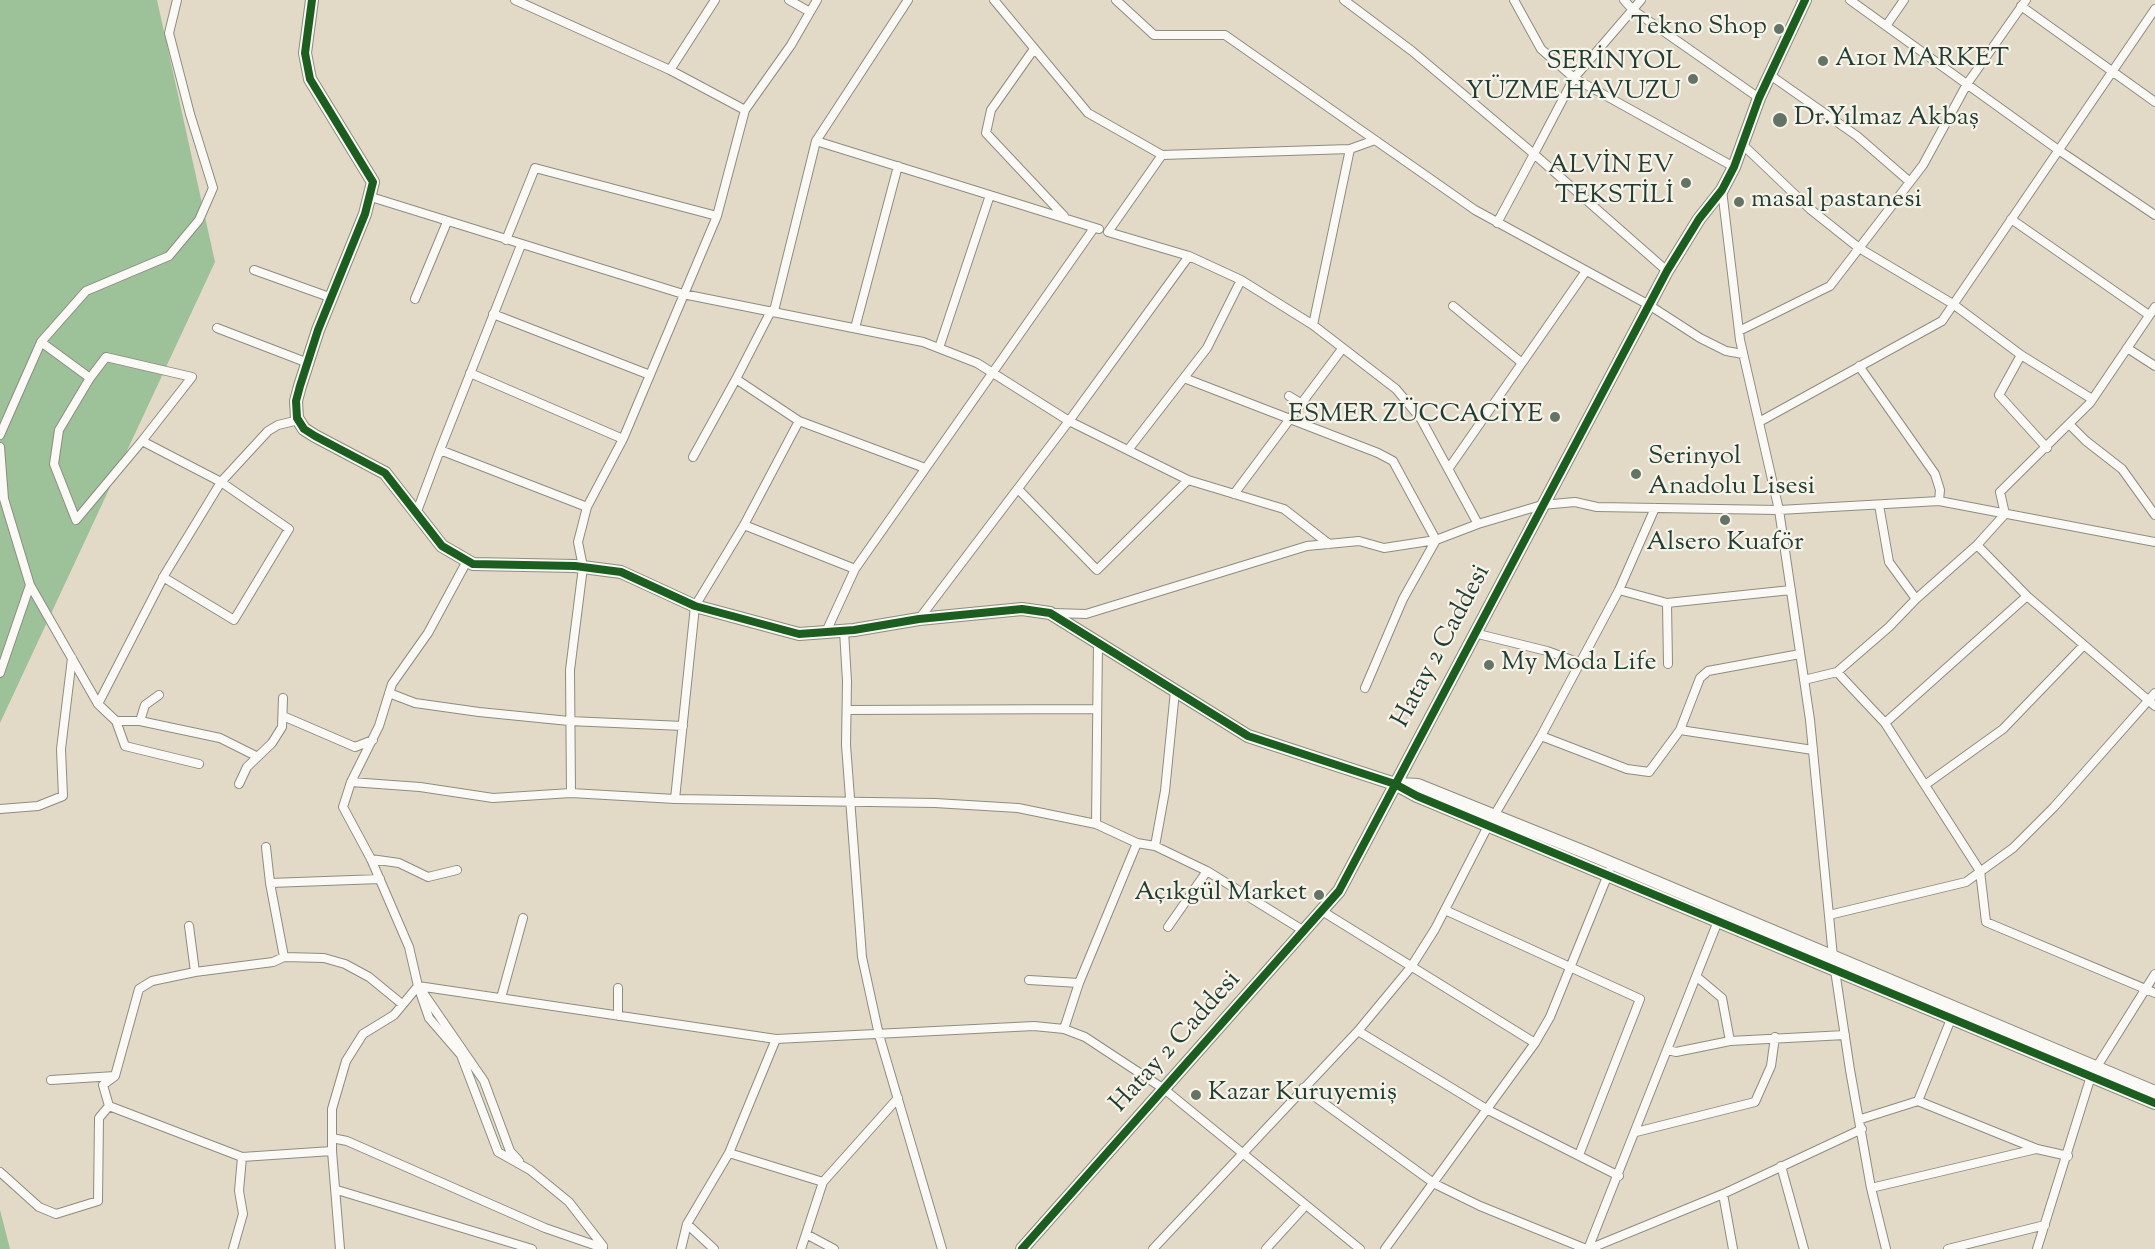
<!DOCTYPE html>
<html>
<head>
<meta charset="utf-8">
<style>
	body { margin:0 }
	canvas { display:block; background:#e2d9c6 }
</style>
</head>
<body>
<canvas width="2155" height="1249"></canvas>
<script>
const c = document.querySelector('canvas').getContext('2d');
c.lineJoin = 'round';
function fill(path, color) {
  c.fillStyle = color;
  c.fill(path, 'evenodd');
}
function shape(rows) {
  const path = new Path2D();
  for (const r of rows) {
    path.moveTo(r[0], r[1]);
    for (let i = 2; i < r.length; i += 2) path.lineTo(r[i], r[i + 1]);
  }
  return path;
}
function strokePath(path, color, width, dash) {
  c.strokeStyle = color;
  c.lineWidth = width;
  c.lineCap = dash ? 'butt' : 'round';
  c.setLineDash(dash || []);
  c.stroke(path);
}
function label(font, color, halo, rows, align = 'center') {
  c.font = font + ' "Sorts Mill Goudy",serif';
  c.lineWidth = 4.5;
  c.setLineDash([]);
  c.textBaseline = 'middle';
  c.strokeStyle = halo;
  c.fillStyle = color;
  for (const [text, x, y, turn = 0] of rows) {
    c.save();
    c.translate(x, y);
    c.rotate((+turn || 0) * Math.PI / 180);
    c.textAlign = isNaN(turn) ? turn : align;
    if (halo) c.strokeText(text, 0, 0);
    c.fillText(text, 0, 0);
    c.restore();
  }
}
const forest = shape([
	[0,0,157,0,215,262,0,723],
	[0,1210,10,1249,0,1249]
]);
const street = shape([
	[515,0,670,70,745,110],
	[789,0,810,12],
	[994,0,1088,113,1162,155,1108,232,1189,256,1241,280,1313,325,1396,389,1421,419,1478,524],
	[1116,0,1154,35,1225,35,1475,210,1649,305,1700,338,1726,351,1743,354],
	[1344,0,1412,51,1534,154,1574,78,1641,0],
	[1514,0,1541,49,1574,78,1734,167],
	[1624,0,1633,10,1759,98],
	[1850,0,2057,149,2155,215],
	[2021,6,2155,102],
	[1886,26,1904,0],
	[1034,49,991,110,986,133,1064,216],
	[670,70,715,0],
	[1770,75,1857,136,1910,182],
	[816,141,1099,229],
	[1742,144,1810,209,1859,248,1953,304,2021,355,2092,399],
	[1162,155,1350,149],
	[1722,190,1740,340,1779,510,1810,720,1833,957,1850,1070,1871,1188,1886,1249],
	[371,197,683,294,923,342,977,363,1069,421,1188,480,1284,509,1329,544],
	[2011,219,2149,315],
	[1497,223,1534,154,1667,271],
	[506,240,535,168,717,216],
	[254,270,332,298],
	[415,299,447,222],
	[1453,306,1522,363],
	[771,311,736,379,799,421,925,468],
	[774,311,816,141,908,0],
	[493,314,650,375],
	[1313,325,1350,149,1375,140],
	[217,328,308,363],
	[855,328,898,166],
	[1739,331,1830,286,1923,165,1967,84,2026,0],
	[41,342,90,378,59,430,54,464,76,520,142,441],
	[939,348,990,195],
	[2127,348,2155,366],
	[2021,355,1999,395,2047,448],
	[1859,366,1935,474,1940,490,1939,501],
	[470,373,623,439],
	[90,378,106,357,192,377,142,441,221,482,289,529,234,620,163,577],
	[1184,378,1378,453,1393,461,1436,540,1403,599,1365,688],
	[1289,396,1302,404],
	[1759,422,1942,321,2155,9],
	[2070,425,2086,441,2122,469,2155,515],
	[0,435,41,342,86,291,169,256,199,220,213,188,190,114,169,33,177,0],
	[0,447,4,499,30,585,98,704,165,574,221,482,268,431,278,425,299,420],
	[440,450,521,245],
	[1128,450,1207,348,1241,280],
	[693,457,736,379],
	[1449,468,1586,271],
	[1018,489,1097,570,1188,480],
	[1234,494,1342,349],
	[1655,508,1619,590,1667,603,1791,590],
	[416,514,440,450,587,507],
	[744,525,855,569],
	[1977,545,2027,596,2155,706],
	[1916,599,1977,545,2005,514,2000,492,2090,403,2155,307],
	[1667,603,1668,664],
	[1053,613,1086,614,1307,546,1359,541,1384,548,1436,540,1478,524,1542,505,1575,502,1597,507,1779,510,1939,501,2155,542],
	[919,619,1069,421,1189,256],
	[844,631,847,681,846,745,862,957,879,1035,942,1249],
	[826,632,855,569,1094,228],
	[1474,633,1547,651,1580,663],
	[1098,641,1096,824,1137,843,1155,846,1207,871,1304,931],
	[1837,672,1885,723,1980,871,1986,922,2155,993],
	[0,673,30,585],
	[1804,680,1837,672,1889,627,1916,599,1889,562,1879,505],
	[389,693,415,703,479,712,569,721,683,726],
	[98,704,116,721,140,721,220,738,256,756],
	[847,710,1097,709],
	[283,716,355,747,373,740],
	[116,721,125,746,199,764],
	[140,721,145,705,159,695],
	[1885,723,2027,596],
	[1680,730,1813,750],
	[1541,736,1627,769,1649,772,1680,730,1700,678,1708,671,1800,654],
	[351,782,420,787,493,798,571,793,675,799,935,803,1018,808,1096,824],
	[239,784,247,767,272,743,282,727,283,698],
	[1925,785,2003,729,2083,646],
	[571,793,570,670,583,567,578,542,587,507,623,439,717,216,745,110,791,45,817,0],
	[675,799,695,606,744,525,799,421],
	[0,809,38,806,63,796,61,749,72,658],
	[1155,846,1165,791,1175,691],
	[266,847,270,883],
	[371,859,399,863,428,877,457,870],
	[1445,910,1640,999,1579,1155],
	[1322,911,1535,1043,1550,1017,1609,872],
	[1829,915,1966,882,2013,848,2054,807,2155,693],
	[189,926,195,972],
	[1168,927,1207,871],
	[284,957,270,883,380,879],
	[1029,980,1079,983],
	[418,986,776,1039],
	[418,986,429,1018,461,1055,498,1152,530,1170,569,1202,603,1246],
	[424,994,484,1081,510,1151,519,1161],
	[501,998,523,918],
	[618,1016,618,988],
	[1064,1029,1079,983,1137,843],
	[1358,1031,1488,1110,1619,1176],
	[1730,1041,1845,1035],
	[1668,1050,1676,1052,1730,1041,1722,998,1697,977],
	[115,1076,139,989,152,981,195,972,273,962,284,957,324,958,345,964,369,977,402,1004],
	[51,1080,115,1076,103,1085,109,1106,242,1157],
	[1303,1088,1435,1184,1480,1206,1586,1249],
	[1918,1101,1953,1014],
	[1861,1119,1918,1101,2037,1149,2068,1156],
	[1636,1132,1755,1102,1771,1066,1775,1037],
	[332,1138,347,1141,545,1228,603,1248],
	[729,1153,823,1182],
	[1781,1166,1804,1249],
	[0,1172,39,1207,56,1214,98,1201,99,1118,109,1106],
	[1871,1188,2036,1149],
	[337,1190,532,1249],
	[1723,1194,1733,1249],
	[687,1224,714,1249],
	[806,1234,834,1249],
	[233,1249,243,1214,239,1191,242,1157,332,1151],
	[340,1249,332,1151,332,1109,346,1061,363,1034,394,1015,418,986,409,947,371,859,343,807,351,782,379,726,392,684,428,633,467,561],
	[681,1249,687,1224,729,1153,776,1039,1034,1026,1064,1029,1085,1037,1164,1089,1360,1249],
	[801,1249,823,1182,898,1098],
	[1153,1249,1358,1031,1411,967,1435,929,1488,826,1541,736,1619,590],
	[1266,1249,1306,1205],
	[1385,1249,1535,1043],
	[1588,1249,1720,916],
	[1589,1249,1723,1194,1862,1129],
	[1948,1249,2045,1225],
	[2037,1249,2091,1076,2155,974]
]);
const secondary = shape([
	[312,0,305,53,310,79,373,182,365,214,318,330,300,386,296,401,297,418,304,429,315,436,385,473,442,546,473,564,575,566,621,572,695,606,799,634,854,630,919,619,1022,609,1050,613,1248,736,1395,784,1417,796,2155,1103],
	[1399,784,1418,785,1587,853,2155,1092],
	[1022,1249,1339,891,1667,271,1699,219,1722,190,1734,167,1759,98,1805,0]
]);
const cycleway = shape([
	[312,0,305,53,310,79,373,182,365,214,318,330,300,386,296,401,297,418,304,429,315,436,385,473,442,546,473,564,575,566,621,572,695,606,799,634,854,630,919,619,1022,609,1050,613,1248,736,1395,784,1417,796,2155,1103],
	[1022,1249,1339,891,1667,271,1699,219,1722,190,1734,167,1759,98,1805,0]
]);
const markers = [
	[1779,29,6,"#637467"],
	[1823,61,6,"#637467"],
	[1693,79,6,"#637467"],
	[1780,120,8,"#637467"],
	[1686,183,6,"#637467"],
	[1739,202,6,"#637467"],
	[1555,417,6,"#637467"],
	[1636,474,6,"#637467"],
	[1725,520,6,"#637467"],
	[1489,665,6,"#637467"],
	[1319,895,6,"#637467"],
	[1196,1095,6,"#637467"]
];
const poiNames = [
	["Tekno Shop",1767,29,"right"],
	["A101 MARKET",1835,61],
	["SERİNYOL",1681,64,"right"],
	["YÜZME HAVUZU",1681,94,"right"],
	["Dr.Yılmaz Akbaş",1794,120],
	["ALVİN EV",1674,168,"right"],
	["TEKSTİLİ",1674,198,"right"],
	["masal pastanesi",1751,202],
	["ESMER ZÜCCACİYE",1543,417,"right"],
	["Serinyol",1648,459],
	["Anadolu Lisesi",1648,489],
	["Alsero Kuaför",1725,545,"center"],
	["My Moda Life",1501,665],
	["Açıkgül Market",1307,895,"right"],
	["Kazar Kuruyemiş",1208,1095]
];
const streetNames = [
	["Hatay 2 Caddesi",1443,647,-62],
	["Hatay 2 Caddesi",1177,1043,-48]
];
fill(forest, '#9dc199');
strokePath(street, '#8c8d81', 10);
strokePath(secondary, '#8c8d81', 14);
strokePath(street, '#fbf9f6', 8);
strokePath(secondary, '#fbf9f6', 12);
strokePath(cycleway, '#1b5e20', 8);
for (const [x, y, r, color] of markers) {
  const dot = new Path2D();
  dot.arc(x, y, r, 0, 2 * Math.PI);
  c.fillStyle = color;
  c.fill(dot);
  strokePath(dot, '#f7f3e8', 2);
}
label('26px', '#1f3d34', '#f7f3e8', poiNames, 'left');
label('26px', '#1f3d34', '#f7f3e8', streetNames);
</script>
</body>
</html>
